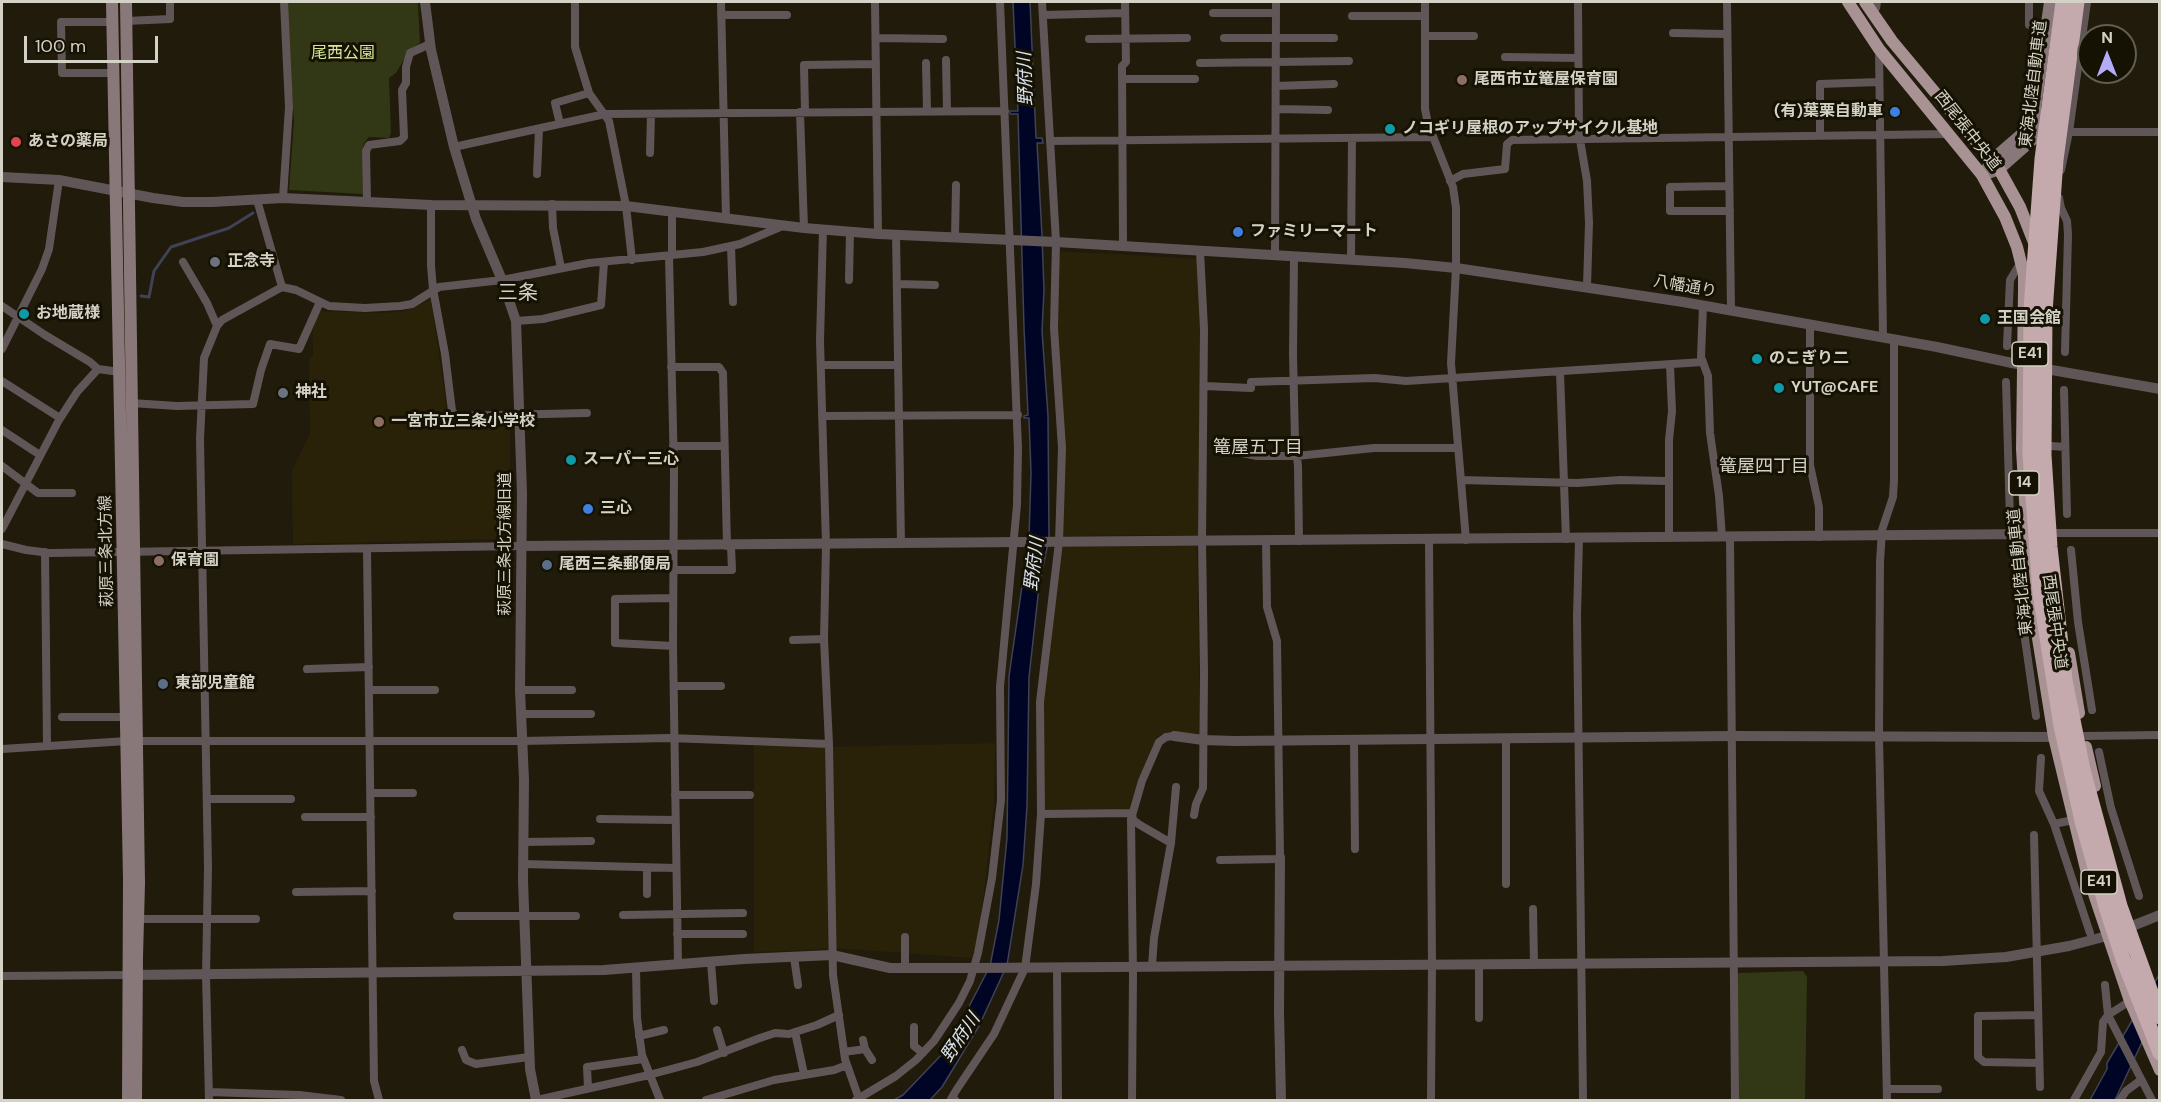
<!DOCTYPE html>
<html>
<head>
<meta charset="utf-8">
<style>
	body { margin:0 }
	#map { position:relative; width:2161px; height:1102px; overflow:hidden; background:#201b0a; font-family:"DM Sans",sans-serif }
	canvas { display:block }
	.frame { position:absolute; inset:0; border:3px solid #d4d1c6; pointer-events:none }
	.north { position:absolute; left:2077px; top:24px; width:60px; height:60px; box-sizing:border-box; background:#161203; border:2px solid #625e51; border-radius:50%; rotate:0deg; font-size:16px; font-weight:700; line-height:24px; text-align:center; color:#d4d1c6 }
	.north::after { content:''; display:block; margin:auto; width:21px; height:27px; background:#b3adf9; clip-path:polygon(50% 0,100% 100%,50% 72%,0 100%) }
	.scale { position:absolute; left:24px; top:36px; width:134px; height:27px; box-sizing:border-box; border:3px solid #d4d1c6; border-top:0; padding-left:8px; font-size:18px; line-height:21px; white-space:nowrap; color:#d4d1c6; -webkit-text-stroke:4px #161203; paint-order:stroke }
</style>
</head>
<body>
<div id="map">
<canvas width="2161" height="1102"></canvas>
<div class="frame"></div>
<div class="north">N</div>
<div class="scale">100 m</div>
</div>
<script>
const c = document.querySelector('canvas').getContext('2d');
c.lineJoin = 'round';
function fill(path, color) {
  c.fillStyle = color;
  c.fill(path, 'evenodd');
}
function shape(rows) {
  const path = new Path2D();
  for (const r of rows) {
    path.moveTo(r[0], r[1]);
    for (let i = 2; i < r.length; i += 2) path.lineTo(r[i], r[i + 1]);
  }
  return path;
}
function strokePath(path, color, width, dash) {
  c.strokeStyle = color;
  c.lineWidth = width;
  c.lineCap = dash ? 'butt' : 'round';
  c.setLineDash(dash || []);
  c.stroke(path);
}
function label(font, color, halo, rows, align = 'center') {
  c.font = font + ' "DM Sans","Noto Sans JP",sans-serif';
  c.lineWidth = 6;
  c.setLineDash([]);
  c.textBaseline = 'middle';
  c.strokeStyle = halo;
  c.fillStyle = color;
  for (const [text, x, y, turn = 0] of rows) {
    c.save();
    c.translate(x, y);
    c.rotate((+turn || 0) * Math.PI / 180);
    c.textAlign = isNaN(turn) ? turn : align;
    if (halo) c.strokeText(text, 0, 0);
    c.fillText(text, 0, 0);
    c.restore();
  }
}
const built = shape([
	[1058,251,1200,259,1200,535,1062,536,1056,328],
	[431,300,449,423,507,420,510,430,510,533,507,539,293,544,292,471,310,433,309,358,313,356,312,311,380,313,405,311],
	[1061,546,1197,546,1200,735,1171,731,1157,736,1132,807,1127,810,1045,811,1043,702],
	[995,743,994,804,979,936,972,958,834,948,833,747],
	[754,746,825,746,828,949,754,952]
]);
const green = shape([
	[286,2,418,2,420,43,410,49,396,73,389,78,391,133,389,138,369,137,364,143,362,153,363,194,289,190,294,121],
	[1803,971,1807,977,1805,1100,1735,1100,1734,978,1739,973]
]);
const water = shape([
	[1013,2,1030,2,1036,138,1042,138,1043,143,1037,143,1042,236,1044,290,1042,331,1048,416,1049,538,1039,587,1029,677,1027,806,1023,865,1007,965,979,1026,942,1087,930,1100,894,1100,903,1095,947,1049,990,966,999,920,1007,838,1009,676,1029,538,1031,473,1029,418,1024,418,1024,416,1028,415,1024,328,1018,114,1010,114,1010,111,1018,111,1013,2],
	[2159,975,2159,1006,2115,1100,2090,1100,2107,1069,2107,1063,2159,975]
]);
const stream = shape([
	[141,296,149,297,154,271,171,247,229,228,253,213]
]);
const minor = shape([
	[575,2,575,47,589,93,609,121,626,206,632,260],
	[721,2,726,218],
	[875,2,878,234],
	[1425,2,1425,109,1428,124,1453,187,1456,208,1456,268,1451,363,1466,540],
	[1578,2,1579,134,1587,181,1589,223,1587,286],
	[1727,2,1731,310],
	[2029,2,2029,25,2045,27],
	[1871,11,1876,8,1877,2],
	[1213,13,1276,13],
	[721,15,787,15],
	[1043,15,1125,13],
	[1352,16,1425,16],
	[126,21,170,19,170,2],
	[112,22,61,22,62,73,113,73],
	[1673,33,1727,34],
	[1425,36,1474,36],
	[876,38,943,39],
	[1224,38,1334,38],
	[1089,39,1187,38],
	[1879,50,1883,337],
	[1505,57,1578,58],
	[946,60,947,111],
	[926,63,927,111],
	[1200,63,1349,61],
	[1122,79,1195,79],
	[1276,86,1334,84],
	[1276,109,1328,110],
	[1820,109,1880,110],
	[800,112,804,228],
	[805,112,804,65,876,64],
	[560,124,555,103,589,93],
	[2069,132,2160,132],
	[1820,136,1820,84,1879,82],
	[1051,141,1433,137],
	[454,147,605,114,1005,111],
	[650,153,651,114],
	[2061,170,2069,132,2087,2],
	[537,174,539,129],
	[1450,181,1463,174,1505,169,1507,144,1512,140,1950,134],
	[1729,186,1670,187,1670,211,1730,211],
	[283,198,289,107,284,2],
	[2059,198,2061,208,2067,221,2068,234,2065,352],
	[257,200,282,287],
	[367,202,366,151,369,145,400,141,404,137,402,90,406,83,406,67,410,53,430,44],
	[552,204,553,228,561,268],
	[431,205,431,266,433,289,445,354,452,411,456,416,587,413],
	[672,211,672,255],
	[823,229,820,341,826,545,824,639,829,744,833,975,845,1059,859,1099],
	[896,234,901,544],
	[955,237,956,185],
	[731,246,733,302],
	[1123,246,1122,66,1126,62,1125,2],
	[1275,255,1276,2],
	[669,256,674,471,673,646,678,964],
	[1294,256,1293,354,1295,441,1298,466,1299,541],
	[1351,259,1352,138],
	[183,262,207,303,217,326],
	[849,280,850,231],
	[897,284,935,285],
	[2,306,45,335,90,362,98,369,120,372],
	[1703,306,1701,357,1708,376,1710,433,1719,496,1722,537],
	[516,321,543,319,601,305,604,262],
	[1810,325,1810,465,1819,507,1819,537],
	[2007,346,2010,280,2021,262],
	[2,349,42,269,49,249,59,180],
	[821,365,897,365],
	[671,367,719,367,723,373,727,546],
	[1560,372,1566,539],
	[2,381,60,418],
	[2006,382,2010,520],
	[1204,386,1251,388,1251,382,1375,378,1406,381,1703,362],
	[2064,390,2067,514],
	[131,403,177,406,253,404,261,370,270,344,299,349,320,302],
	[822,416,1018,415],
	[2,430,40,455],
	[673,446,724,446],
	[2051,446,2065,447],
	[1242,453,1257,456,1297,456,1374,448,1458,448],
	[2,466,38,493,72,493],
	[1461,480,1577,483,1620,480,1668,481],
	[2,529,59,420,77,392,98,369],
	[2055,533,2160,533],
	[1730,537,1735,1100],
	[1669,538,1669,440,1672,411,1670,365],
	[1579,539,1577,616,1583,1100],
	[1429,540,1432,964,1431,1100],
	[1266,541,1267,607,1277,641,1280,857],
	[2,544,26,550,50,553,521,546],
	[367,550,374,1081,379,1100],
	[2071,550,2078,622,2092,710],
	[45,552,47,746],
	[2013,555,2036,716],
	[673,570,732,570,731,546],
	[673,598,615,599,615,643,673,646],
	[793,640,824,639],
	[307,669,369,667],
	[674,686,721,686],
	[369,690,435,690],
	[520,690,572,690],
	[521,714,591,714],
	[62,717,126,717],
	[2083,736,2160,735],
	[1354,739,1355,849],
	[2,749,127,741,522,741,670,738,829,744],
	[2099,752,2111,808,2139,896],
	[2041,758,2039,791,2054,824,2090,933],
	[371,793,413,793],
	[675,795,750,795],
	[207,799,291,799],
	[1041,814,1132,813,1133,820,1140,825,1171,843],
	[1194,815,1196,804,1203,788,1204,672,1202,541,1204,329,1200,251],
	[305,817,371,817],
	[600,819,675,820],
	[2054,824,2073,820],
	[2034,835,2040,1087],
	[523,842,591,841],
	[1220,860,1280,859],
	[523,864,676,868],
	[647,868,647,894],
	[1506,884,1506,738],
	[296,892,372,891],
	[1533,909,1534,964],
	[623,915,743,913],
	[457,916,576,916],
	[138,919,256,919],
	[677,934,743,934],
	[794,957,798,985],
	[711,962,714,1001],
	[1479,964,1479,1018],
	[1152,966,1154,938,1171,843,1176,787],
	[636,968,637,1018,642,1055,660,1100],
	[905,968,905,937],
	[1057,968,1058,1100],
	[2,976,127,975],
	[2105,985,2108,1015,2152,1100],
	[2037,1015,1978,1016,1978,1057,1984,1062,2039,1063],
	[914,1027,914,1046,923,1053],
	[717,1030,724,1053],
	[795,1032,804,1074],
	[639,1036,664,1030],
	[863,1040,865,1049,872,1060],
	[462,1050,466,1060,476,1064,529,1057],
	[844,1052,865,1049],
	[588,1088,587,1067,643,1059],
	[1887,1089,1938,1089],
	[209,1092,299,1095,341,1100],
	[209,1100,206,975,208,867,200,439,204,358,217,326,222,320,282,287,296,290,329,306,365,308,400,306,412,304,439,287,502,280,589,263,703,252,740,244,785,225],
	[537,1100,649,1075,697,1062,760,1038,775,1033,789,1034,817,1025,839,1015],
	[706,1100,774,1080,834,1070,847,1065],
	[856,1100,896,1076,916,1060,934,1041,959,1003,970,981,978,953,992,878,1001,800,1000,687,1017,505,1018,448,1000,2],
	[955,1100,951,1099,957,1089,994,1034,1025,968,1036,884,1041,814,1040,702,1059,542,1062,448,1054,328,1056,242,1042,2],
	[1132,1100,1133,974,1131,819,1142,781,1159,742,1166,737,1174,736],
	[1887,1100,1879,737,1880,562,1882,530,1893,497,1894,480,1894,340],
	[2074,1100,2101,1052,2103,1022,2108,1015,2130,1001],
	[2120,1100,2126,1091,2141,1080]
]);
const tertiary = shape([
	[425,2,431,50,454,147,476,219,502,280,516,321,522,493,520,690,524,780,523,881,530,1069,536,1100],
	[2,177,59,180,153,198,183,202,212,202,283,198,431,205,626,206,804,228,878,234,1056,242,1405,263,1456,268,1683,302,1937,347,2012,363,2160,389],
	[521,546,2033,534],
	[1174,736,1203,740,1235,741,1732,736,2061,737],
	[1280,857,1279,1012,1281,1100],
	[128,975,604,970,744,959,832,955,890,968,974,968,1943,961,2006,957,2069,946,2107,936,2160,915]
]);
const secondary = shape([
	[112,2,129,879,128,1100],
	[126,2,139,883,137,957,136,1100],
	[1987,169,1992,160,2022,134,2031,122,2035,108,2050,2],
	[1982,175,1999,169,2033,139,2040,126,2042,115]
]);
const primary = shape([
	[1848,2,1879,49,1982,175,2005,217,2017,247,2024,275,2024,289,2022,449,2027,535,2037,632,2054,737,2087,873,2130,1001,2160,1070],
	[1865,2,1892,41,1999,169,2020,207,2035,245],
	[2069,653,2079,713],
	[2086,747,2095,786]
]);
const motorwayBridge = shape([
	[2063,2,2042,159,2031,309,2030,455,2040,593,2061,726,2082,821,2107,910,2123,959,2160,1053],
	[2077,2,2056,160,2045,312,2044,455,2050,547,2065,680,2083,770,2120,906,2160,1017]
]);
const markers = [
	[1462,80,6,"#8d6e63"],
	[1895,112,6,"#3f7fe0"],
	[1390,129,6,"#0f9aa8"],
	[16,142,6,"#e0444e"],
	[1238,232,6,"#3f7fe0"],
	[215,262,6,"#6b7280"],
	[24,314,6,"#0f9aa8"],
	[1985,319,6,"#0f9aa8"],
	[1757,359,6,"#0f9aa8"],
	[1779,388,6,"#0f9aa8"],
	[283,393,6,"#6b7280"],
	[379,422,6,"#8d6e63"],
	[571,460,6,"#0f9aa8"],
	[588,509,6,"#3f7fe0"],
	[159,561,6,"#8d6e63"],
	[547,565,6,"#5c6f8a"],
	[163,684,6,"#5c6f8a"]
];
const shields = [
	[2030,354,36],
	[2024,483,30],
	[2099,882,36]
];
const shieldNames = [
	["E41",2030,354],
	["14",2024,483],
	["E41",2099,882]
];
const parkNames = [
	["尾西公園",343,54]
];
const poiNames = [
	["尾西市立篭屋保育園",1474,80],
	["(有)葉栗自動車",1883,112,"right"],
	["ノコギリ屋根のアップサイクル基地",1402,129],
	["あさの薬局",28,142],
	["ファミリーマート",1250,232],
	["正念寺",227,262],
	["お地蔵様",36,314],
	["王国会館",1997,319],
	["のこぎり二",1769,359],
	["YUT@CAFE",1791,388],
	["神社",295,393],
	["一宮市立三条小学校",391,422],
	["スーパー三心",583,460],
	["三心",600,509],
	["保育園",171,561],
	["尾西三条郵便局",559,565],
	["東部児童館",175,684]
];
const streetNames = [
	["東海北陸自動車道",2034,84,-83],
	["西尾張中央道",1967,131,52],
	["八幡通り",1685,287,10],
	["萩原三条北方線旧道",506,544,-90],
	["萩原三条北方線",107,551,-91],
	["東海北陸自動車道",2021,572,-96],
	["西尾張中央道",2054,622,82]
];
const waterNames = [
	["野府川",1026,79,-92],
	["野府川",1035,564,-83],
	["野府川",961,1038,-56]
];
const neighbourhoodNames = [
	["篭屋五丁目",1258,448],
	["篭屋四丁目",1764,467]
];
const quarterNames = [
	["三条",518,294]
];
fill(built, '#292209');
fill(green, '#323815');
fill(water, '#000425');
strokePath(water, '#404255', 1.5);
strokePath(stream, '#404255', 3);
strokePath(minor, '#615657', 8);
strokePath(tertiary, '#615657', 10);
strokePath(secondary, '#89787a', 12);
strokePath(primary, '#a89294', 12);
strokePath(motorwayBridge, '#c4aaac', 15);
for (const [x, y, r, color] of markers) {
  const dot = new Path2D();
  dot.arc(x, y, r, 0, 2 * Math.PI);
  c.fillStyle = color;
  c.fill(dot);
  strokePath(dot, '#161203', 2);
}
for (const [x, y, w] of shields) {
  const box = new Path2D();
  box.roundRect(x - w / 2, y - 12, w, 24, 4.5);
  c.fillStyle = '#161203';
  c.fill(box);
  strokePath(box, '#d4d1c6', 1.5);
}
label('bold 15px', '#d4d1c6', null, shieldNames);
label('16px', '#d5e695', '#161203', parkNames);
label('bold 16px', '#d4d1c6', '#161203', poiNames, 'left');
label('16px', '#d4d1c6', '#161203', streetNames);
label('italic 18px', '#dbe4f2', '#161203', waterNames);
label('18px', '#d4d1c6', '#161203', neighbourhoodNames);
label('20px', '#d4d1c6', '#161203', quarterNames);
</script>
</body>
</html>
